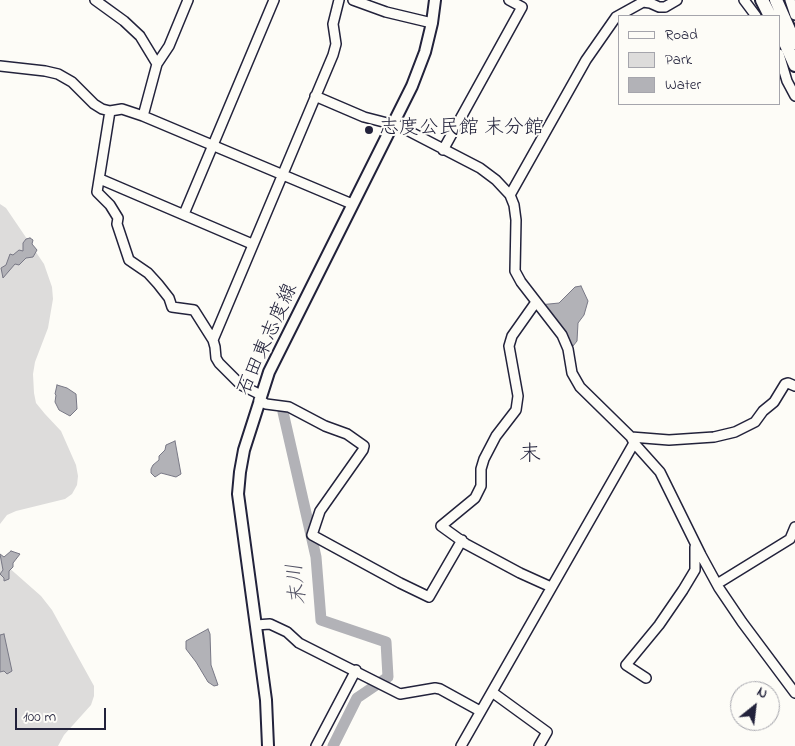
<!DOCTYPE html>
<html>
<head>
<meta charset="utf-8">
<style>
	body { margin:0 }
	#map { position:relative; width:795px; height:746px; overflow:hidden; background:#fdfcf7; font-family:"Indie Flower",sans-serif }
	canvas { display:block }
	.legend { position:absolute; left:618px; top:15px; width:162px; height:90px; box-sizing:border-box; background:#fdfcf7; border:1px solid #a5a5ac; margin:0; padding:6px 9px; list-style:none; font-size:15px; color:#22223b }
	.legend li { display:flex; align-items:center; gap:10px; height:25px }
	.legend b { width:25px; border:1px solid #a5a5ac }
	.north { position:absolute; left:730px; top:681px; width:50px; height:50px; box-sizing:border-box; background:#fdfcf7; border:1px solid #a5a5ac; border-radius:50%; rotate:29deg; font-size:14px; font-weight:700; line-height:20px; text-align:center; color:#22223b }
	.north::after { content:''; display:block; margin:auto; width:18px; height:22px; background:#22223b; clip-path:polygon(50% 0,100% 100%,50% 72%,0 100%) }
	.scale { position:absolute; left:15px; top:708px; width:91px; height:22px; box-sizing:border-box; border:2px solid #22223b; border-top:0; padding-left:6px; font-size:15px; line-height:18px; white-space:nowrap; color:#22223b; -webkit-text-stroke:4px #fdfcf7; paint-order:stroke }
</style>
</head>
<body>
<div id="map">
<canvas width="795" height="746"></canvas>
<ul class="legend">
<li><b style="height:6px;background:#fdfcf7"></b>Road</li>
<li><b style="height:14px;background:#dddcdb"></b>Park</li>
<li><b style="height:14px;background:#b2b2b7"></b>Water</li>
</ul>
<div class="north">N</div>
<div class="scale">100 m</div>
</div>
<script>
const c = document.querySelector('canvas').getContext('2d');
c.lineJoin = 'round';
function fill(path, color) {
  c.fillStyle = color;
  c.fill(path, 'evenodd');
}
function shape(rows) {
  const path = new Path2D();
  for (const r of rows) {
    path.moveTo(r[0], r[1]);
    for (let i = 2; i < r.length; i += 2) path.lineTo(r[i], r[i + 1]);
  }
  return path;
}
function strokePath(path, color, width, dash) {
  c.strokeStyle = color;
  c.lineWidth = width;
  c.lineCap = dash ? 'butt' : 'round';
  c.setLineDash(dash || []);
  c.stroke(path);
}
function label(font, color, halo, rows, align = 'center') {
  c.font = font + ' "Indie Flower","Klee One",sans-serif';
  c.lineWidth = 4;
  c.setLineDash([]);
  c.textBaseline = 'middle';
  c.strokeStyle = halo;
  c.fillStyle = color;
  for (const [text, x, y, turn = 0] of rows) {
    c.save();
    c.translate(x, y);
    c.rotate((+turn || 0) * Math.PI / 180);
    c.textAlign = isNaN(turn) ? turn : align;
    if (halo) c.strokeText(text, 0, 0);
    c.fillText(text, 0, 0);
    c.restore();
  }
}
const green = shape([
	[0,204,6,208,44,264,52,287,53,299,48,328,35,362,33,374,34,393,36,403,45,414,61,431,76,465,78,476,77,485,72,494,65,499,16,511,7,515,0,524],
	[0,556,7,566,41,596,52,610,94,686,94,696,91,705,64,735,58,746,0,746]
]);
const water = shape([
	[30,238,33,240,32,244,37,250,33,257,26,258,19,265,15,264,3,278,1,268,6,265,10,254,13,255,19,250,23,251,23,243,26,239,30,238],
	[581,286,588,301,584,315,578,323,577,341,573,346,539,305,559,303,575,287,581,286],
	[57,385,67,388,76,394,77,409,70,416,59,410,55,402,56,395,55,394,57,385],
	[175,441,181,474,176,477,161,473,155,477,151,473,151,469,153,465,159,460,159,456,165,450,166,445,175,441],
	[11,551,20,554,13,563,13,567,9,571,9,579,4,581,4,578,0,574,3,570,0,554,4,557,11,551],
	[208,629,210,634,211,665,218,685,214,686,208,682,196,662,186,649,186,641,208,629],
	[4,634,12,671,7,674,4,671,0,672,0,635,4,634]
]);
const river = shape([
	[283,412,316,557,321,620,386,642,388,677,357,698,333,746]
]);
const minor = shape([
	[95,0,124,21,140,36,157,64],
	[353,0,386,12,432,23],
	[744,0,756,16],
	[790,0,795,15],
	[779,54,787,81,795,96],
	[0,66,45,71,58,74,72,82,94,104,102,109,110,111,122,109,143,116,352,204],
	[315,96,364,117,399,126,480,168,496,180,510,195,514,205,516,220,515,271,521,282,562,335,568,349,572,373,580,387,631,437,634,443,660,472,701,555,719,588,742,622,795,693],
	[110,111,97,192,110,205,118,218,117,224,129,260,148,273,158,284,169,298,172,307,194,310,213,340,215,347,216,358,219,363,241,385,261,395],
	[143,116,157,64,169,46,188,0],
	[443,150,522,7,509,0],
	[100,179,252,244],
	[510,195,586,60,616,17,643,2,650,3,659,7,665,7,677,0],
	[184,214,274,0],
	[536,302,512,336,509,346,518,396,516,410,496,436,484,459,481,469,481,486,475,498,441,526,466,544,520,573,551,587],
	[213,340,333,55,336,44,333,24,339,0],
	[259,400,266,404,289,407,325,426,347,434,364,446,363,450,320,511,312,535,400,583,429,597,462,540],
	[631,437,669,440,714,437,735,432,755,422,763,411,774,402,785,384,788,383,795,386],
	[717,584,790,539,795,527],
	[256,625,270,624,287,632,299,643,400,694,435,688,440,689,480,711],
	[646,678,626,665,659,625,683,590,695,570,695,547],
	[492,692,547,732,539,746],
	[316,746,356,670],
	[461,746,634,443]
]);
const major = shape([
	[268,746,266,700,238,494,240,472,244,450,269,372,412,86,425,52,432,23,435,0]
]);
const highway = shape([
	[762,0,770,16],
	[776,0,795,43],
	[779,29,795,65]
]);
const markers = [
	[369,130,5,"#22223b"]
];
const poiNames = [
	["志度公民館 末分館",379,130]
];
const streetNames = [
	["石田東志度線",269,340,-66]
];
const waterNames = [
	["末川",299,584,-96]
];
const quarterNames = [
	["末",530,456]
];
fill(green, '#dddcdb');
fill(water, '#b2b2b7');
strokePath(water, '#787885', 1);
strokePath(river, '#b2b2b7', 11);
strokePath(minor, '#22223b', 12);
strokePath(major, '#22223b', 14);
strokePath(highway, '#22223b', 16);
strokePath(minor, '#fdfcf7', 9);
strokePath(major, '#fdfcf7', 10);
strokePath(highway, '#fdfcf7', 12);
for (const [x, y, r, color] of markers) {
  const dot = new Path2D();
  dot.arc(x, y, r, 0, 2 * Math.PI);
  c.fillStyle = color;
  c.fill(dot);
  strokePath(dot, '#fdfcf7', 2);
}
label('20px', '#22223b', '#fdfcf7', poiNames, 'left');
label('20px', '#22223b', '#fdfcf7', streetNames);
label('italic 21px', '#545466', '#fdfcf7', waterNames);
label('22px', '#22223b', '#fdfcf7', quarterNames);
</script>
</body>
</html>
